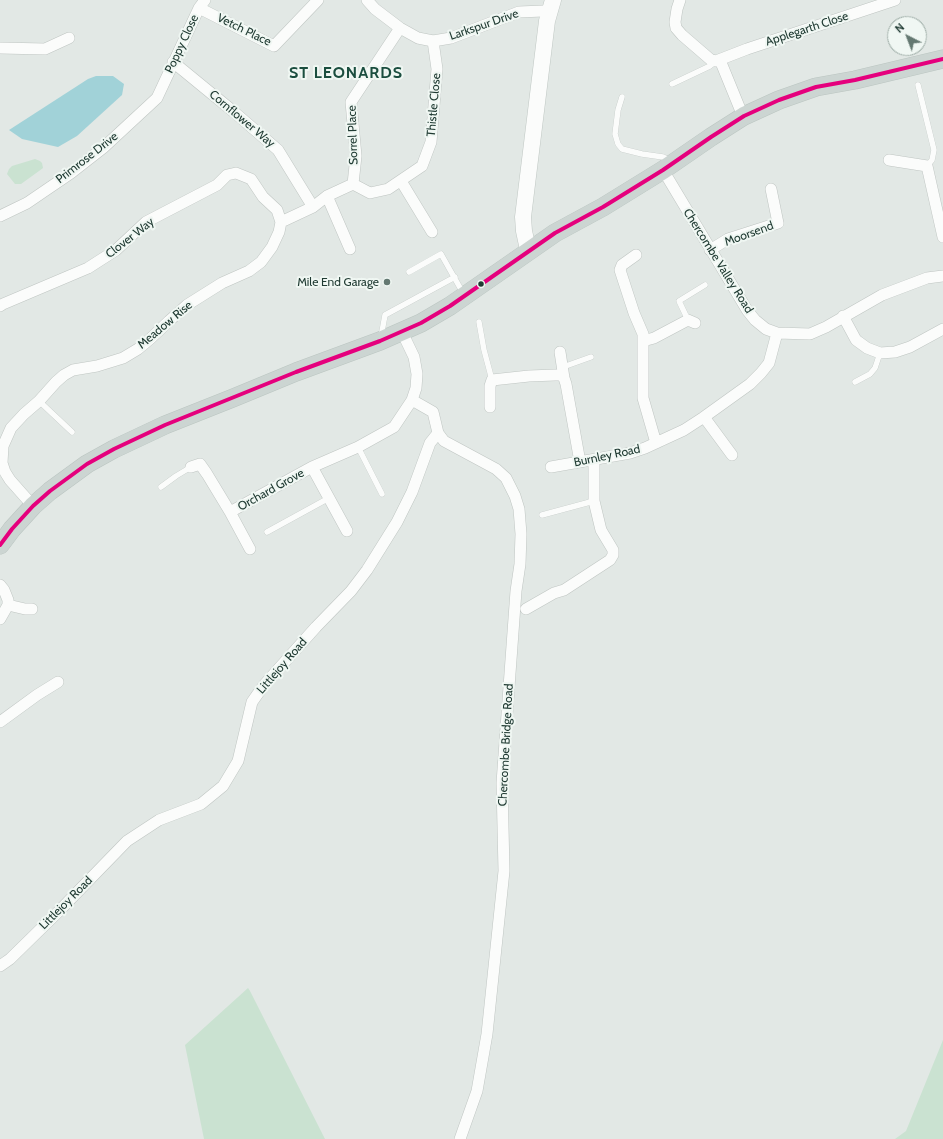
<!DOCTYPE html>
<html>
<head>
<meta charset="utf-8">
<style>
	body { margin:0 }
	#map { position:relative; width:943px; height:1139px; overflow:hidden; background:#e2e8e5; font-family:Cabin,sans-serif }
	canvas { display:block }
	.north { position:absolute; left:887px; top:16px; width:40px; height:40px; box-sizing:border-box; background:#f0f7f3; border:1px solid #9daca6; border-radius:50%; rotate:318deg; font-size:11px; font-weight:700; line-height:16px; text-align:center; color:#203b33 }
	.north::after { content:''; display:block; margin:auto; width:14px; height:18px; background:#647871; clip-path:polygon(50% 0,100% 100%,50% 72%,0 100%) }
</style>
</head>
<body>
<div id="map">
<canvas width="943" height="1139"></canvas>
<div class="north">N</div>
</div>
<script>
const c = document.querySelector('canvas').getContext('2d');
c.lineJoin = 'round';
function fill(path, color) {
  c.fillStyle = color;
  c.fill(path, 'evenodd');
}
function shape(rows) {
  const path = new Path2D();
  for (const r of rows) {
    path.moveTo(r[0], r[1]);
    for (let i = 2; i < r.length; i += 2) path.lineTo(r[i], r[i + 1]);
  }
  return path;
}
function strokePath(path, color, width, dash) {
  c.strokeStyle = color;
  c.lineWidth = width;
  c.lineCap = dash ? 'butt' : 'round';
  c.setLineDash(dash || []);
  c.stroke(path);
}
function label(font, color, halo, rows, align = 'center') {
  c.font = font + ' Cabin,sans-serif';
  c.lineWidth = 4;
  c.setLineDash([]);
  c.textBaseline = 'middle';
  c.strokeStyle = halo;
  c.fillStyle = color;
  for (const [text, x, y, turn = 0] of rows) {
    c.save();
    c.translate(x, y);
    c.rotate((+turn || 0) * Math.PI / 180);
    c.textAlign = isNaN(turn) ? turn : align;
    if (halo) c.strokeText(text, 0, 0);
    c.fillText(text, 0, 0);
    c.restore();
  }
}
const green = shape([
	[35,159,40,161,42,163,43,168,39,171,21,184,15,184,7,174,9,169,12,166],
	[248,988,250,991,325,1139,204,1139,185,1045],
	[943,1040,943,1139,895,1139,906,1131]
]);
const water = shape([
	[96,76,113,76,124,84,122,95,77,136,58,147,22,139,9,130,88,79]
]);
const lane = shape([
	[672,84,710,66,716,61],
	[918,85,934,150,932,160,927,166],
	[622,97,618,110,615,134,618,144,622,149,642,154,663,157,667,159,669,162],
	[409,272,441,254,463,293],
	[688,320,679,301,705,285],
	[479,322,484,350,492,380],
	[381,337,385,315,455,277],
	[563,367,591,357],
	[855,382,870,374,875,368,880,353],
	[39,401,72,432],
	[358,447,382,494],
	[161,487,176,476,191,467],
	[542,515,594,501],
	[267,532,329,498]
]);
const street = shape([
	[367,0,375,9,400,28,418,38,433,41,451,38,519,12,543,11],
	[680,0,677,9,675,22,676,28,682,35,711,60,716,61,747,49,895,0],
	[199,8,274,46,318,0],
	[0,48,45,49,69,38],
	[720,60,740,109,744,116],
	[173,62,234,112,278,150,313,207],
	[889,160,927,166,943,237],
	[663,170,747,310,755,320,766,329,777,333,810,334,826,327,882,295,927,278,943,276],
	[401,181,432,232],
	[353,184,356,156,351,102,400,28],
	[327,196,350,249],
	[0,216,27,203,71,173,103,148,157,98,199,8,205,0],
	[281,222,313,207,327,196,353,184,370,193,388,189,422,166,431,142,437,69,433,41],
	[710,250,728,239,778,223,771,189],
	[636,255,622,265,620,270,634,313,643,334,643,398,656,443],
	[0,306,3,304,88,268,116,250,146,222,217,185,227,175,236,173,251,179,263,197,277,210,281,222],
	[843,316,856,340,867,348,880,353,895,352,910,347,943,329],
	[643,341,654,338,688,320,695,323],
	[560,352,564,378],
	[412,400,433,412,438,433,444,441,496,469,506,478,515,496,519,509,521,534,520,564,516,591,502,783,504,871,487,1034,477,1091,460,1139],
	[490,407,490,386,492,380,529,376,555,375,561,375,564,378,566,384,580,462],
	[704,417,732,455],
	[191,467,200,464,207,474,230,512],
	[312,467,347,531],
	[551,467,630,453,645,448,684,430,704,417,750,384,761,373,769,363,777,333],
	[33,506,10,480,5,472,2,463,3,446,11,428,24,414,39,401,56,382,64,375,73,370,97,366,123,358,138,349,150,339,169,321,187,305,222,283,249,271,261,262,272,247,279,232,281,222],
	[250,549,230,512,312,467,358,447,394,427,412,400,416,388,417,374,414,357,402,332],
	[0,585,4,590,8,600,8,605,0,619],
	[8,605,25,609,32,609],
	[526,609,554,593,564,590,610,560,613,555,613,550,601,530,594,501,594,460],
	[0,722,37,695,58,682],
	[0,966,10,959,58,912,127,841,159,820,201,804,223,786,238,761,252,702,264,685,316,627,351,591,367,570,397,522,412,492,430,443,438,433]
]);
const secondary = shape([
	[531,250,527,245,524,231,523,217,547,21,553,0]
]);
const primary = shape([
	[0,545,12,529,33,506,50,491,87,464,114,449,165,425,233,398,296,372,380,341,421,323,450,306,555,233,603,207,663,170,711,137,744,116,779,100,816,87,855,80,943,59]
]);
const bus1 = shape([
	[0,545,12,529,33,506,50,491,87,464,114,449,165,425,296,372,380,341,421,323,450,306,555,233,603,207,663,170,711,137,744,116,779,100,816,87,855,80,943,59]
]);
const markers = [
	[387,282,4,"#647871"],
	[481,284,3.5,"#203b33"]
];
const streetNames = [
	["Larkspur Drive",484,25,-19],
	["Applegarth Close",807,29,-18],
	["Vetch Place",244,30,26],
	["Poppy Close",182,44,-65],
	["Thistle Close",434,105,-85],
	["Cornflower Way",242,119,40],
	["Sorrel Place",353,135,-92],
	["Primrose Drive",87,158,-38],
	["Moorsend",749,234,-20],
	["Clover Way",130,238,-38],
	["Chercombe Valley Road",718,261,58],
	["Meadow Rise",165,325,-40],
	["Burnley Road",607,456,-12],
	["Orchard Grove",271,490,-29],
	["Littlejoy Road",282,666,-49],
	["Chercombe Bridge Road",506,745,-87],
	["Littlejoy Road",66,903,-45]
];
const poiNames = [
	["Mile End Garage",379,282]
];
const districtNames = [
	["ST LEONARDS",346,73]
];
fill(green, '#cae2d1');
fill(water, '#a1d2d8');
strokePath(lane, '#bfc5c2', 6);
strokePath(street, '#bfc5c2', 12);
strokePath(secondary, '#bec6c2', 17);
strokePath(primary, '#bbc5c1', 19);
strokePath(lane, '#fbfcfb', 5.5);
strokePath(street, '#fbfcfb', 11);
strokePath(secondary, '#fbfcfb', 16);
strokePath(primary, '#ccd5d2', 18);
strokePath(bus1, '#e5007d', 4);
for (const [x, y, r, color] of markers) {
  const dot = new Path2D();
  dot.arc(x, y, r, 0, 2 * Math.PI);
  c.fillStyle = color;
  c.fill(dot);
  strokePath(dot, '#f0f7f3', 1.5);
}
label('12px', '#203b33', '#f0f7f3', streetNames);
label('12px', '#203b33', '#f0f7f3', poiNames, 'right');
c.letterSpacing = '1px';
label('bold 16px', '#1b4e3f', '#f0f7f3', districtNames);
c.letterSpacing = '0px';
</script>
</body>
</html>
